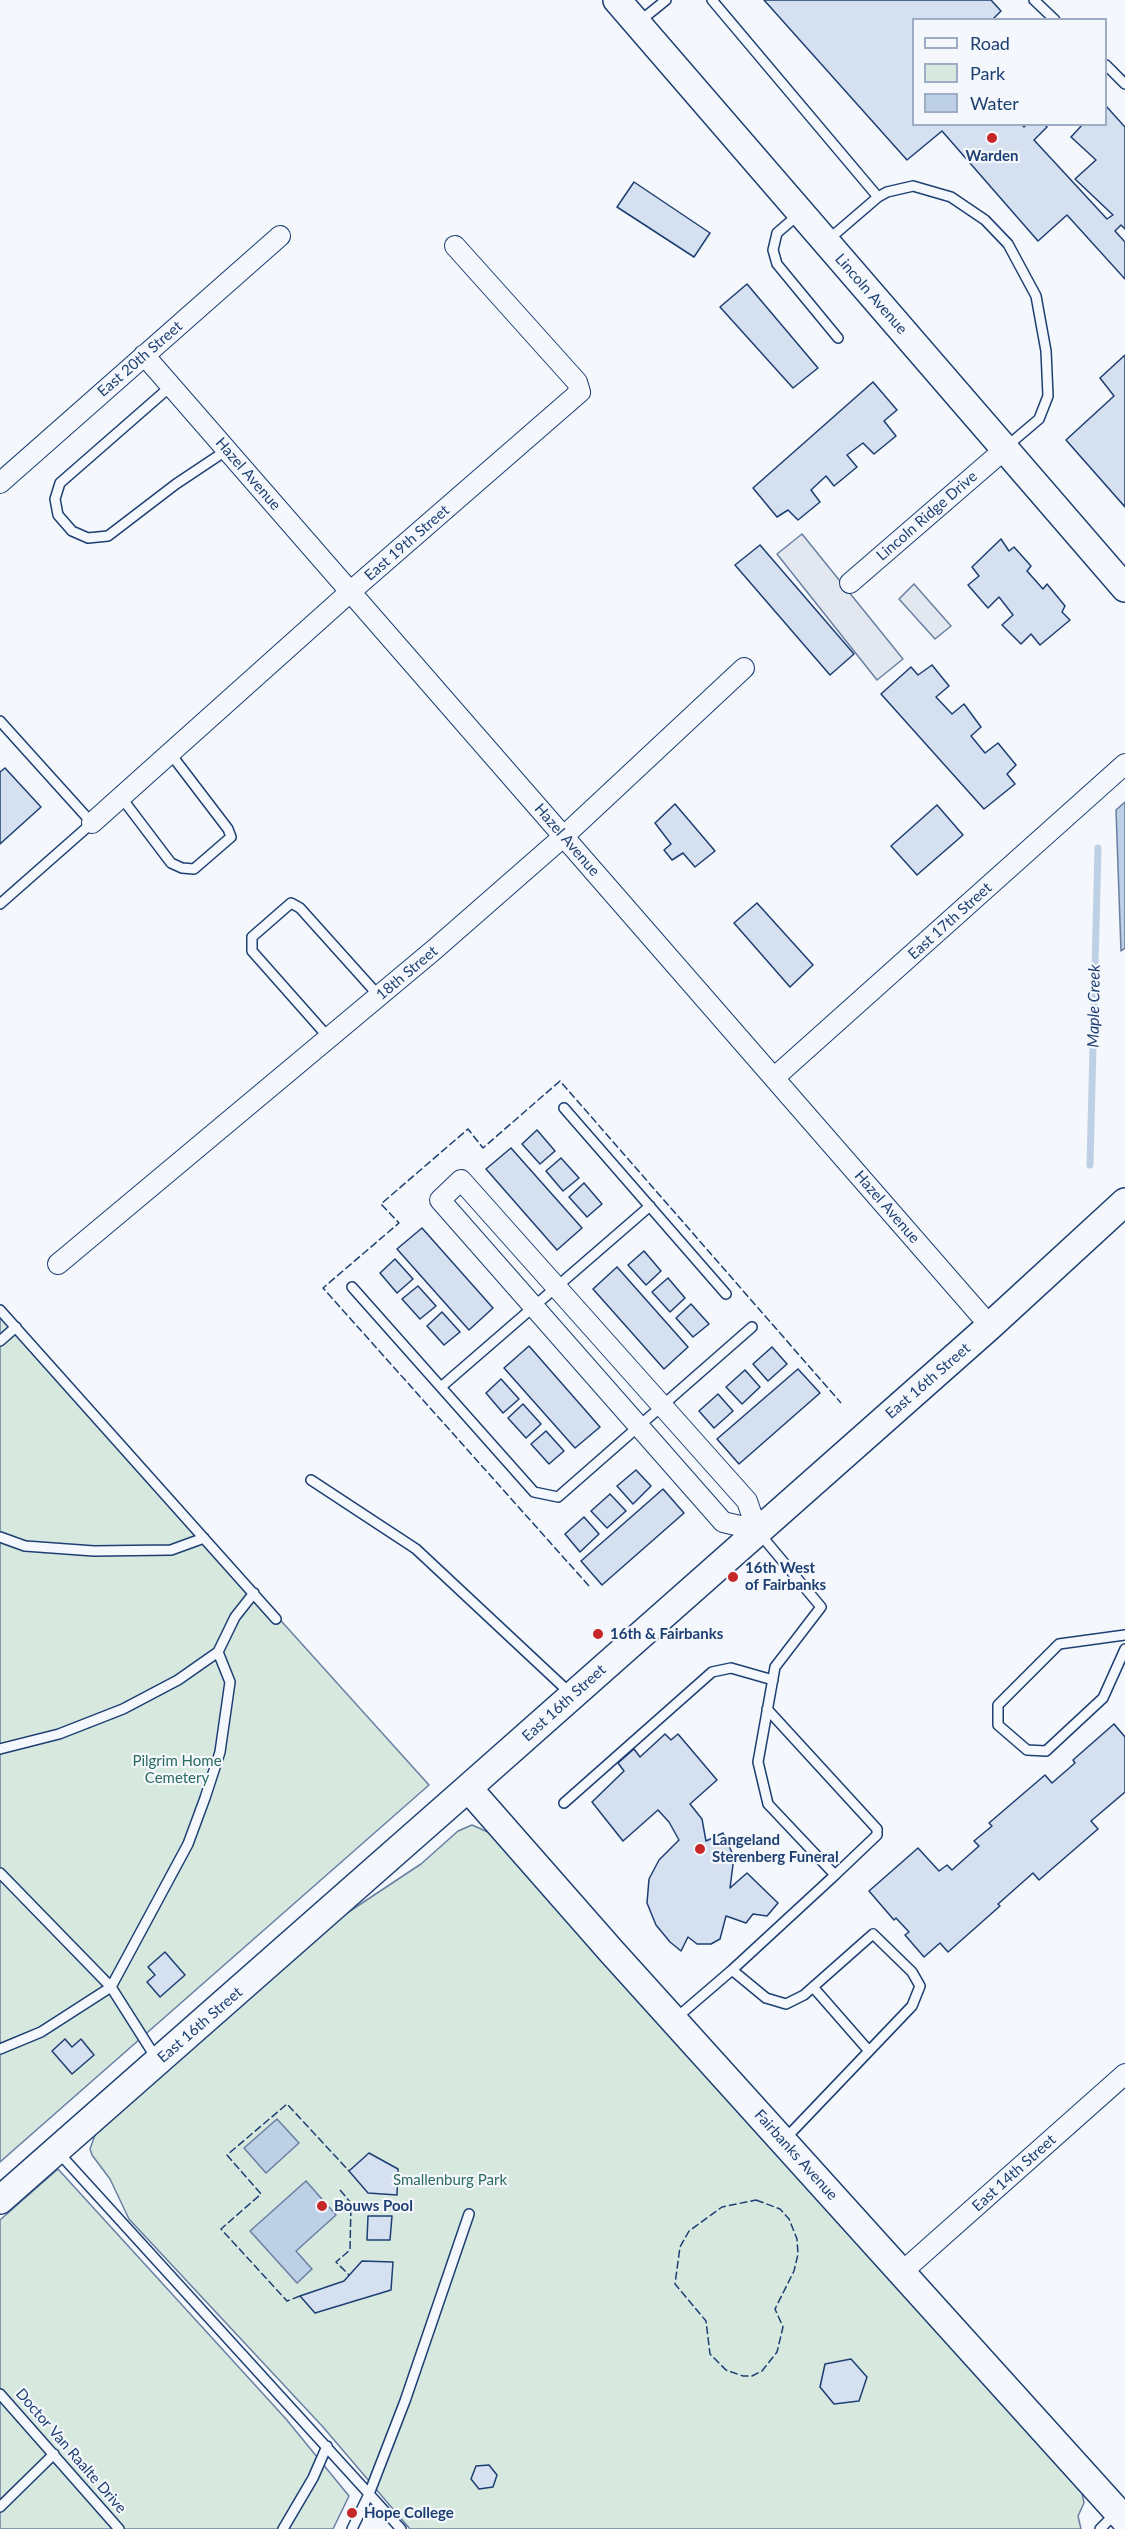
<!DOCTYPE html>
<html>
<head>
<meta charset="utf-8">
<style>
	body { margin:0 }
	#map { position:relative; width:1125px; height:2529px; overflow:hidden; background:#f4f7fb; font-family:Lato,sans-serif }
	canvas { display:block }
	.legend { position:absolute; left:912px; top:18px; width:195px; height:108px; box-sizing:border-box; background:#f4f7fb; border:2px solid #9eadc5; margin:0; padding:8px 10px; list-style:none; font-size:18px; color:#1d3f73 }
	.legend li { display:flex; align-items:center; gap:12px; height:30px }
	.legend b { width:30px; border:2px solid #9eadc5 }
</style>
</head>
<body>
<div id="map">
<canvas width="1125" height="2529"></canvas>
<ul class="legend">
<li><b style="height:8px;background:#f4f7fb"></b>Road</li>
<li><b style="height:16px;background:#d7e8df"></b>Park</li>
<li><b style="height:16px;background:#bed0e5"></b>Water</li>
</ul>
</div>
<script>
const c = document.querySelector('canvas').getContext('2d');
c.lineJoin = 'round';
function fill(path, color) {
  c.fillStyle = color;
  c.fill(path, 'evenodd');
}
function shape(rows) {
  const path = new Path2D();
  for (const r of rows) {
    path.moveTo(r[0], r[1]);
    for (let i = 2; i < r.length; i += 2) path.lineTo(r[i], r[i + 1]);
  }
  return path;
}
function strokePath(path, color, width, dash) {
  c.strokeStyle = color;
  c.lineWidth = width;
  c.lineCap = dash ? 'butt' : 'round';
  c.setLineDash(dash || []);
  c.stroke(path);
}
function label(font, color, halo, rows, align = 'center') {
  c.font = font + ' Lato,sans-serif';
  c.lineWidth = 4.5;
  c.setLineDash([]);
  c.textBaseline = 'middle';
  c.strokeStyle = halo;
  c.fillStyle = color;
  for (const [text, x, y, turn = 0] of rows) {
    c.save();
    c.translate(x, y);
    c.rotate((+turn || 0) * Math.PI / 180);
    c.textAlign = isNaN(turn) ? turn : align;
    if (halo) c.strokeText(text, 0, 0);
    c.fillText(text, 0, 0);
    c.restore();
  }
}
const green = shape([
	[0,1309,429,1785,0,2162,0,1309],
	[472,1825,490,1833,1082,2493,1084,2503,1078,2516,1081,2529,410,2529,323,2427,129,2219,110,2179,92,2155,90,2149,95,2135,341,1917,421,1864,458,1831,472,1825],
	[58,2169,286,2419,349,2496,333,2529,0,2529,0,2220,58,2169]
]);
const parking = shape([
	[802,534,903,659,877,680,777,554,802,534],
	[914,584,951,626,935,639,899,599,914,584]
]);
const water = shape([
	[1125,802,1125,948,1121,951,1116,810,1125,802],
	[277,2119,299,2143,266,2173,244,2148,277,2119],
	[306,2181,336,2215,296,2251,312,2269,297,2283,250,2231,306,2181]
]);
const stream = shape([
	[1090,1165,1098,848]
]);
const building = shape([
	[764,0,991,0,1001,11,992,20,914,20,914,124,1022,124,1024,127,1027,124,1045,124,1047,127,1034,140,1107,219,1113,215,1075,179,1096,160,1071,137,1083,124,1106,124,1106,106,1125,127,1125,229,1121,225,1115,231,1125,242,1125,279,1067,215,1038,241,942,131,907,160,764,0],
	[634,182,710,233,694,257,617,207,634,182],
	[747,284,818,368,793,388,720,307,747,284],
	[1125,355,1125,507,1066,440,1114,396,1100,378,1125,355],
	[873,382,897,410,884,421,896,436,874,454,863,443,847,455,857,467,834,486,826,476,811,490,820,502,798,520,788,510,777,517,753,488,873,382],
	[1001,539,1009,551,1014,547,1031,566,1027,571,1043,589,1047,584,1065,606,1062,612,1070,620,1040,645,1031,634,1021,644,1002,625,1013,615,999,597,988,608,968,585,979,576,972,567,1001,539],
	[760,545,854,654,830,675,735,565,760,545],
	[932,665,949,686,936,697,952,714,964,704,981,727,971,736,985,753,998,743,1016,765,1007,774,1015,784,984,809,881,694,911,667,918,675,932,665],
	[5,768,41,807,0,844,0,772,5,768],
	[675,804,715,851,695,867,683,853,672,860,664,850,671,844,655,823,675,804],
	[937,805,963,835,917,875,891,846,937,805],
	[757,903,813,965,790,987,734,923,757,903],
	[537,1130,555,1151,540,1164,522,1144,537,1130],
	[511,1148,582,1228,557,1250,486,1169,511,1148],
	[561,1158,579,1178,563,1191,546,1171,561,1158],
	[584,1183,602,1204,587,1217,569,1197,584,1183],
	[422,1228,493,1308,469,1330,397,1249,422,1228],
	[644,1251,661,1271,646,1285,628,1265,644,1251],
	[395,1259,413,1279,397,1293,380,1273,395,1259],
	[617,1267,688,1347,664,1369,593,1289,617,1267],
	[668,1278,685,1298,670,1312,652,1292,668,1278],
	[418,1286,436,1306,420,1319,402,1299,418,1286],
	[691,1304,709,1324,693,1337,676,1318,691,1304],
	[442,1312,460,1332,444,1345,427,1326,442,1312],
	[529,1346,600,1427,575,1448,504,1368,529,1346],
	[772,1347,787,1364,768,1381,753,1364,772,1347],
	[798,1369,820,1393,739,1464,717,1439,798,1369],
	[745,1370,760,1387,742,1404,726,1387,745,1370],
	[501,1379,519,1399,503,1413,486,1393,501,1379],
	[718,1394,733,1411,714,1428,699,1411,718,1394],
	[523,1404,541,1424,526,1438,508,1418,523,1404],
	[546,1431,564,1451,549,1464,531,1444,546,1431],
	[636,1470,651,1486,633,1504,617,1486,636,1470],
	[663,1489,684,1513,602,1585,581,1561,663,1489],
	[610,1494,626,1511,607,1528,591,1511,610,1494],
	[584,1517,599,1534,580,1552,565,1534,584,1517],
	[1114,1724,1125,1737,1125,1792,1091,1821,1098,1829,1039,1880,1033,1873,998,1904,1000,1906,948,1952,940,1943,924,1957,905,1935,909,1932,896,1918,894,1920,869,1891,918,1848,939,1871,947,1865,952,1870,979,1846,974,1841,992,1826,989,1823,1045,1775,1052,1783,1075,1763,1073,1760,1114,1724],
	[665,1734,671,1740,678,1734,717,1780,690,1804,702,1819,706,1841,723,1833,734,1857,730,1888,747,1873,778,1903,767,1916,753,1914,746,1923,726,1916,720,1939,711,1944,697,1944,688,1937,681,1951,670,1942,656,1925,647,1903,649,1879,659,1860,679,1840,669,1822,658,1810,623,1841,592,1802,624,1771,618,1763,634,1749,640,1757,665,1734],
	[165,1952,185,1975,160,1997,147,1982,155,1975,148,1967,165,1952],
	[65,2039,72,2047,81,2039,94,2055,72,2074,52,2051,65,2039],
	[369,2153,398,2169,397,2195,368,2193,349,2171,369,2153],
	[368,2216,392,2216,390,2240,367,2240,368,2216],
	[362,2261,393,2262,391,2290,315,2313,300,2296,344,2281,362,2261],
	[851,2359,867,2377,859,2401,834,2404,820,2387,825,2364,851,2359],
	[489,2465,497,2475,493,2487,479,2489,471,2479,476,2466,489,2465]
]);
const lane = shape([
	[712,0,878,197],
	[1034,0,1055,20],
	[640,21,666,0],
	[1106,65,1125,84],
	[799,214,777,233,773,250,777,264,838,338],
	[828,240,878,197,887,192,913,186,951,197,985,220,1008,244,1036,296,1046,351,1048,396,1039,419,1006,447],
	[171,386,60,483,55,499,58,515,72,531,88,538,108,536,176,484,227,450],
	[0,721,92,823,0,904],
	[121,797,171,863,182,868,194,869,231,837,228,829,170,753],
	[329,1038,252,951,252,937,291,903,300,908,379,996],
	[564,1108,726,1294],
	[352,1287,534,1492,558,1497,752,1327],
	[0,1310,276,1619],
	[0,1341,16,1327],
	[441,1387,650,1206],
	[311,1480,416,1549,570,1693],
	[0,1537,25,1546,94,1551,171,1550,204,1538],
	[1125,1635,1059,1644,998,1705,998,1725,1027,1750,1046,1751,1103,1698,1125,1649],
	[767,1709,877,1829,877,1835,835,1875],
	[0,1749,59,1734,123,1709,178,1680,218,1652],
	[564,1803,712,1672,731,1668,773,1680],
	[0,1873,111,1987,156,2058],
	[732,1970,835,1875,768,1804,758,1762,775,1667,821,1607,760,1534],
	[813,1987,869,2051],
	[675,2019,732,1970,766,1998,786,2004,804,1995,873,1934,912,1972,920,1986,912,2006,785,2139],
	[0,2049,41,2032,111,1987,188,1844,205,1798,220,1752,230,1682,218,1652,235,1617,254,1593],
	[58,2152,401,2529],
	[0,2394,119,2529],
	[0,2507,54,2454],
	[283,2529,313,2478,327,2446],
	[352,2529,369,2494,405,2401,469,2214],
	[1100,2529,1116,2513]
]);
const street = shape([
	[144,355,990,1326],
	[0,483,280,236],
	[850,583,1005,449],
	[92,823,350,592,580,392,577,382,455,246],
	[775,1077,1125,764],
	[461,1180,747,1501,757,1530,723,1522,440,1200,461,1180],
	[58,1264,435,949,563,837,744,668],
	[902,2272,1125,2074]
]);
const secondary = shape([
	[617,0,1125,588],
	[468,1788,612,1952,1125,2520],
	[0,2200,468,1788,990,1326,1125,1202]
]);
const fence = shape([
	[589,1586,323,1288,399,1223,381,1204,468,1129,483,1148,560,1081,841,1403],
	[340,2190,351,2203,350,2250,336,2262,349,2275],
	[756,2200,780,2209,789,2219,797,2239,798,2254,794,2271,775,2309,783,2327,777,2352,762,2371,752,2376,743,2376,726,2370,710,2354,706,2321,675,2284,680,2247,689,2231,722,2207,756,2200],
	[300,2296,287,2301,221,2229,261,2194,227,2155,287,2104,349,2171]
]);
const markers = [
	[992,138,6,"#c62828"],
	[733,1577,6,"#c62828"],
	[598,1634,6,"#c62828"],
	[700,1849,6,"#c62828"],
	[322,2206,6,"#c62828"],
	[352,2513,6,"#c62828"]
];
const poiNames = [
	["Warden",992,156,"center"],
	["16th West",745,1568],
	["of Fairbanks",745,1585],
	["16th & Fairbanks",610,1634],
	["Langeland",712,1840],
	["Sterenberg Funeral",712,1857],
	["Bouws Pool",334,2206],
	["Hope College",364,2513]
];
const streetNames = [
	["Lincoln Avenue",871,294,49],
	["East 20th Street",140,359,-41],
	["Hazel Avenue",248,474,49],
	["Lincoln Ridge Drive",927,516,-41],
	["East 19th Street",407,543,-41],
	["Hazel Avenue",567,840,49],
	["East 17th Street",950,921,-42],
	["18th Street",407,973,-40],
	["Hazel Avenue",887,1207,49],
	["East 16th Street",928,1381,-41],
	["East 16th Street",564,1703,-42],
	["East 16th Street",200,2025,-41],
	["Fairbanks Avenue",796,2155,48],
	["East 14th Street",1014,2173,-42],
	["Doctor Van Raalte Drive",71,2451,49]
];
const parkNames = [
	["Pilgrim Home",177,1761],
	["Cemetery",177,1778],
	["Smallenburg Park",450,2180]
];
const waterNames = [
	["Maple Creek",1094,1006,-89]
];
fill(green, '#d7e8df');
strokePath(green, '#687fa3', 1.5);
fill(parking, '#e3e8f0');
strokePath(parking, '#687fa3', 1.5);
fill(water, '#bed0e5');
strokePath(water, '#687fa3', 1.5);
strokePath(stream, '#bed0e5', 7);
fill(building, '#d5e0f0');
strokePath(building, '#1d3f73', 1.5);
strokePath(lane, '#1d3f73', 12);
strokePath(street, '#1d3f73', 22);
strokePath(secondary, '#1d3f73', 30);
strokePath(lane, '#f4f7fb', 9);
strokePath(street, '#f4f7fb', 20);
strokePath(secondary, '#f4f7fb', 27);
strokePath(fence, '#1d3f73', 1.5, [8, 3]);
for (const [x, y, r, color] of markers) {
  const dot = new Path2D();
  dot.arc(x, y, r, 0, 2 * Math.PI);
  c.fillStyle = color;
  c.fill(dot);
  strokePath(dot, '#f4f7fb', 2);
}
label('bold 15px', '#1d3f73', '#f4f7fb', poiNames, 'left');
label('15px', '#1d3f73', '#f4f7fb', streetNames);
label('15px', '#2c6c60', '#f4f7fb', parkNames);
label('italic 16px', '#1d3f73', '#f4f7fb', waterNames);
</script>
</body>
</html>
